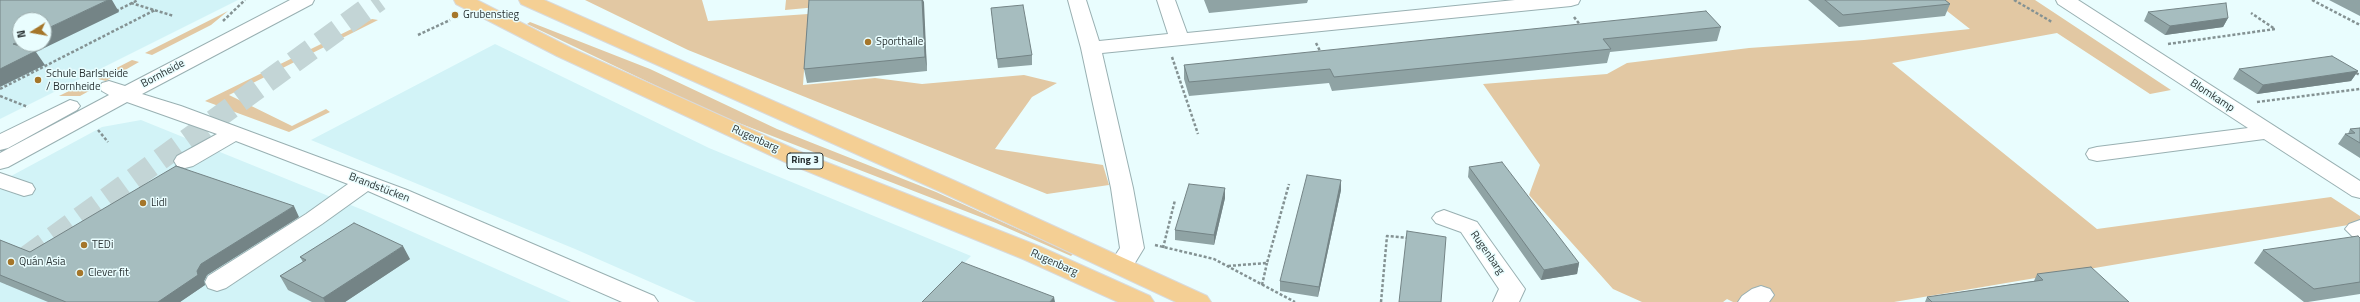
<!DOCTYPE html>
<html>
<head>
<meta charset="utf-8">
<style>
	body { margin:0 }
	#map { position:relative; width:2360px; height:302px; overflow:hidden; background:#e9fdfe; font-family:"Titillium Web",sans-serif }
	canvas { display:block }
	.north { position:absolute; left:12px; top:12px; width:40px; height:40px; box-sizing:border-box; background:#e9fdfe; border:1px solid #9dadae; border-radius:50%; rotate:259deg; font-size:11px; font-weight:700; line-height:16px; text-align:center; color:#2b3435 }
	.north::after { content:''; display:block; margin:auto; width:14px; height:18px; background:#a5762a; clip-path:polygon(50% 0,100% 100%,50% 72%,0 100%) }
</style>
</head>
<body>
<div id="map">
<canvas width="2360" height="302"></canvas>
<div class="north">N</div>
</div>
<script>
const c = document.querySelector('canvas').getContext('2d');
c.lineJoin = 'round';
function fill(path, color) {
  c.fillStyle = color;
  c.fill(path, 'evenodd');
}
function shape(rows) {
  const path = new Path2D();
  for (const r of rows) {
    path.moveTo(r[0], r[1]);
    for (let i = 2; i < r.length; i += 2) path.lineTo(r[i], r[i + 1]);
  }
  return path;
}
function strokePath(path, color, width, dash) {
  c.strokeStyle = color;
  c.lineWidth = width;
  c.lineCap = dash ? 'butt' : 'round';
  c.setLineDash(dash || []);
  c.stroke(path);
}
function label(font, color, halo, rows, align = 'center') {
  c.font = font + ' "Titillium Web",sans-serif';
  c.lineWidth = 3;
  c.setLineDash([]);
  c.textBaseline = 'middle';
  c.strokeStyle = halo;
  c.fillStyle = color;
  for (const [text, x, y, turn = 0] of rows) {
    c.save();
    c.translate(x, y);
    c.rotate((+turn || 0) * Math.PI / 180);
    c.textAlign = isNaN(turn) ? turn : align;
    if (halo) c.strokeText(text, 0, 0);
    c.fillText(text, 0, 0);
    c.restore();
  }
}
const built = shape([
	[0,0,238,0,0,119],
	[20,20,44,20,44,44,20,44],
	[495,44,709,148,971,256,926,302,696,302,575,249,311,140],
	[141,120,363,210,571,302,0,302,0,182,102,127]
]);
const green = shape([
	[585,0,702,0,708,21,808,14,803,85,875,78,922,84,1024,75,1057,83,1032,97,995,149,1103,165,1109,185,1047,194,688,50],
	[786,0,894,0,785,10],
	[1933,0,2035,0,2171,90,2150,94,2057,33,1892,63,2097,229,2331,197,2360,216,2360,223,1894,302,1733,302,1727,299,1723,302,1642,302,1613,289,1529,195,1540,165,1483,84,1607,74,1627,63,1749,48,1864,40,1970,29],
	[228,11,211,25,152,55,145,53],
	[372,19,378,20,229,95,292,126,326,109,330,112,289,132,205,101],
	[530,22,650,69,777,129,936,192,1073,254,1071,256,996,223,713,113,527,24],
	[132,60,139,62,106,81,98,79,101,76],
	[91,83,98,86,80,96,59,96,83,84]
]);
const minorTunnel = shape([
	[0,276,379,0]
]);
const path = shape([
	[2014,0,2052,22],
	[2312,0,2360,25],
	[131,3,174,16],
	[116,11,138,0],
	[1574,17,1581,26],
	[223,21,245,0],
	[418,35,450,20],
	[1316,43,1321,53],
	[2168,44,2275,29,2251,13],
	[1172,57,1198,134],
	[2356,73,2360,75],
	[0,89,155,10],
	[0,96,28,107],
	[2257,102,2360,89],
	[98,130,108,142],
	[1155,245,1214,259,1295,302],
	[1163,248,1175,200],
	[1228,266,1267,263,1289,184],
	[1262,285,1267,263],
	[1381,302,1387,236,1409,238]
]);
const minor = shape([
	[290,0,314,0,312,4,142,94,181,106,407,190,654,296,658,302,622,302,368,191,322,224,226,288,217,291,208,288,205,282,208,276,306,214,348,184,236,141,193,166,185,168,177,166,174,161,177,156,217,134,127,102,8,167,0,169,0,153,109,95,102,91,99,87,102,83,109,81,125,86,290,0],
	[1068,0,1086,0,1099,41,1168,34,1157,0,1175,0,1187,33,1515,0,1580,0,1578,4,1571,6,1102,53,1133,188,1144,248,1130,271,1121,273,1112,271,1109,265,1120,248,1111,188,1081,48,1068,0],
	[2056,0,2078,0,2360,181,2360,198,2352,196,2264,139,2097,161,2089,159,2086,154,2089,149,2097,147,2248,128,2058,4,2056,0],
	[70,100,77,102,80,106,77,110,8,148,0,150,0,134,70,100],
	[0,173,32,184,35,189,32,194,24,196,0,188,0,173],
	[1444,210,1477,222,1525,289,1519,302,1493,302,1499,289,1461,232,1436,223,1432,218,1436,213,1444,210],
	[2360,220,2360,239,2352,236,2345,229,2349,224,2360,220],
	[1761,286,1770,289,1774,295,1769,302,1738,302,1742,296,1752,289,1761,286]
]);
const major = shape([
	[454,0,477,0,571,48,803,153,1041,247,1150,296,1154,302,1118,302,1023,259,787,163,557,56,456,4,454,0],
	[519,0,544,0,955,181,1207,296,1211,302,1176,302,939,191,521,4,519,0]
]);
const wall = shape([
	[809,0,923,0,927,71,807,83,804,69],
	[1204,0,1308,0,1307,3,1209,13],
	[1808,0,1945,0,1950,4,1945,16,1839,27],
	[2329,0,2360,0,2360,16],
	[991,8,1032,55,1032,65,998,68],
	[2148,12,2228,18,2223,27,2165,35,2144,21],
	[1721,27,1717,41,1610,52,1607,63,1332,91,1329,83,1189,96,1184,79,1184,65],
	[2239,69,2358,71,2351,81,2257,94,2233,79],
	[2360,128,2360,158,2338,144,2345,134,2348,134,2350,129],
	[1469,167,1579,263,1577,274,1541,280,1468,177],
	[1341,180,1341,190,1318,297,1280,291,1280,281],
	[1225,188,1225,198,1214,245,1175,240,1175,230],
	[299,217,207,275,204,281,205,285,180,302,48,302,0,282,0,240,30,252],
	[2360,238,2360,294,2308,302,2304,302,2254,263,2263,250],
	[300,257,410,259,345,302,312,302,288,290,280,276,303,262],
	[2037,274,2129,302,1925,302,1927,297,2034,281]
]);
const shadedWall = shape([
	[108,0,112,0,119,12,36,52,45,65,0,87,0,69,13,44,20,41,20,44,44,44,44,30],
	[922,0,923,0,924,2,927,71,925,57],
	[2228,18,2223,27,2165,35,2170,26],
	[2358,71,2351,81,2257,94,2263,85],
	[1341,180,1341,190,1318,297,1319,287],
	[1225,188,1225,198,1214,245,1214,235],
	[294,206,299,217,207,275,204,281,205,285,180,302,158,302,197,271,201,264],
	[403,246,410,259,345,302,325,302,323,298],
	[1579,263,1577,274,1541,280,1544,270],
	[1054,297,1055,302,1050,302]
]);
const building = shape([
	[0,0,108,0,44,30,44,20,20,20,20,41,13,44,36,51,0,69,0,0],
	[809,0,922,0,925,57,804,69,809,0],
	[1825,0,1945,0,1950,4,1843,15,1825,0],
	[2226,3,2228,18,2170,26,2148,12,2226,3],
	[1023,5,1032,55,997,59,991,8,1023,5],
	[1706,11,1721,27,1603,39,1611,49,1334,77,1330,69,1189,82,1184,65,1706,11],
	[2332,56,2358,71,2263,85,2239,69,2332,56],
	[2360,128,2360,143,2345,134,2355,133,2350,129,2360,128],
	[1502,162,1579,263,1544,270,1469,167,1502,162],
	[176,166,294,206,201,264,197,271,198,275,158,302,66,302,0,275,0,240,30,252,176,166],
	[1307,175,1341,180,1319,287,1280,281,1307,175],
	[1189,184,1225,188,1214,235,1175,230,1189,184],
	[354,223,403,246,323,298,280,276,306,260,300,257,354,223],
	[1407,231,1446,237,1441,302,1399,302,1407,231],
	[2358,236,2360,238,2360,282,2314,289,2263,250,2358,236],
	[962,262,1054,297,1050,302,922,302,962,262],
	[2091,267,2129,302,1932,302,1927,297,2043,280,2037,274,2091,267]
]);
const markers = [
	[455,15,4,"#a5762a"],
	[868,42,4,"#a5762a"],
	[38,80,4,"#a5762a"],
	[143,203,4,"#a5762a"],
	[84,245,4,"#a5762a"],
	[11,262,4,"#a5762a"],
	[80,273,4,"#a5762a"]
];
const shields = [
	[805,161,36]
];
const shieldNames = [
	["Ring 3",805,161]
];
const poiNames = [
	["Grubenstieg",463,15],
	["Sporthalle",876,42],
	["Schule Barlsheide",46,74],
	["/ Bornheide",46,87],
	["Lidl",151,203],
	["TEDi",92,245],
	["Quán Asia",19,262],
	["Clever fit",88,273]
];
const streetNames = [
	["Bornheide",163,74,-28],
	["Blomkamp",2212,96,33],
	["Rugenbarg",755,139,24],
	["Brandstücken",379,188,21],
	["Rugenbarg",1487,253,55],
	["Rugenbarg",1054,263,24]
];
fill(built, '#d2f3f7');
fill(green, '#e2c8a3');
strokePath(minorTunnel, '#c3d5d6', 22, [22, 11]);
strokePath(minor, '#99b0b2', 2);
strokePath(major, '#d9dadb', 2);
strokePath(path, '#849293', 2.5, [3, 2]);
fill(minor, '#fff');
fill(major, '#f4cf94');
fill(wall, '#8fa3a4');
fill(shadedWall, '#748486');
fill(building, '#a6bdbf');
strokePath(building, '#748486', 1);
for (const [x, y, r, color] of markers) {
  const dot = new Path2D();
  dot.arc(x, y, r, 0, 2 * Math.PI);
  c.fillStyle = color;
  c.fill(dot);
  strokePath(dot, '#e9fdfe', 1.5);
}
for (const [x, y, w] of shields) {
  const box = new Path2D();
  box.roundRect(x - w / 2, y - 8, w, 16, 3);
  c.fillStyle = '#e9fdfe';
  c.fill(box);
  strokePath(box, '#2b3435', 1);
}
label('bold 10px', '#2b3435', null, shieldNames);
label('11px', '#2b3435', '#e9fdfe', poiNames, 'left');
label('11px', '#2b3435', '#e9fdfe', streetNames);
</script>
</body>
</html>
